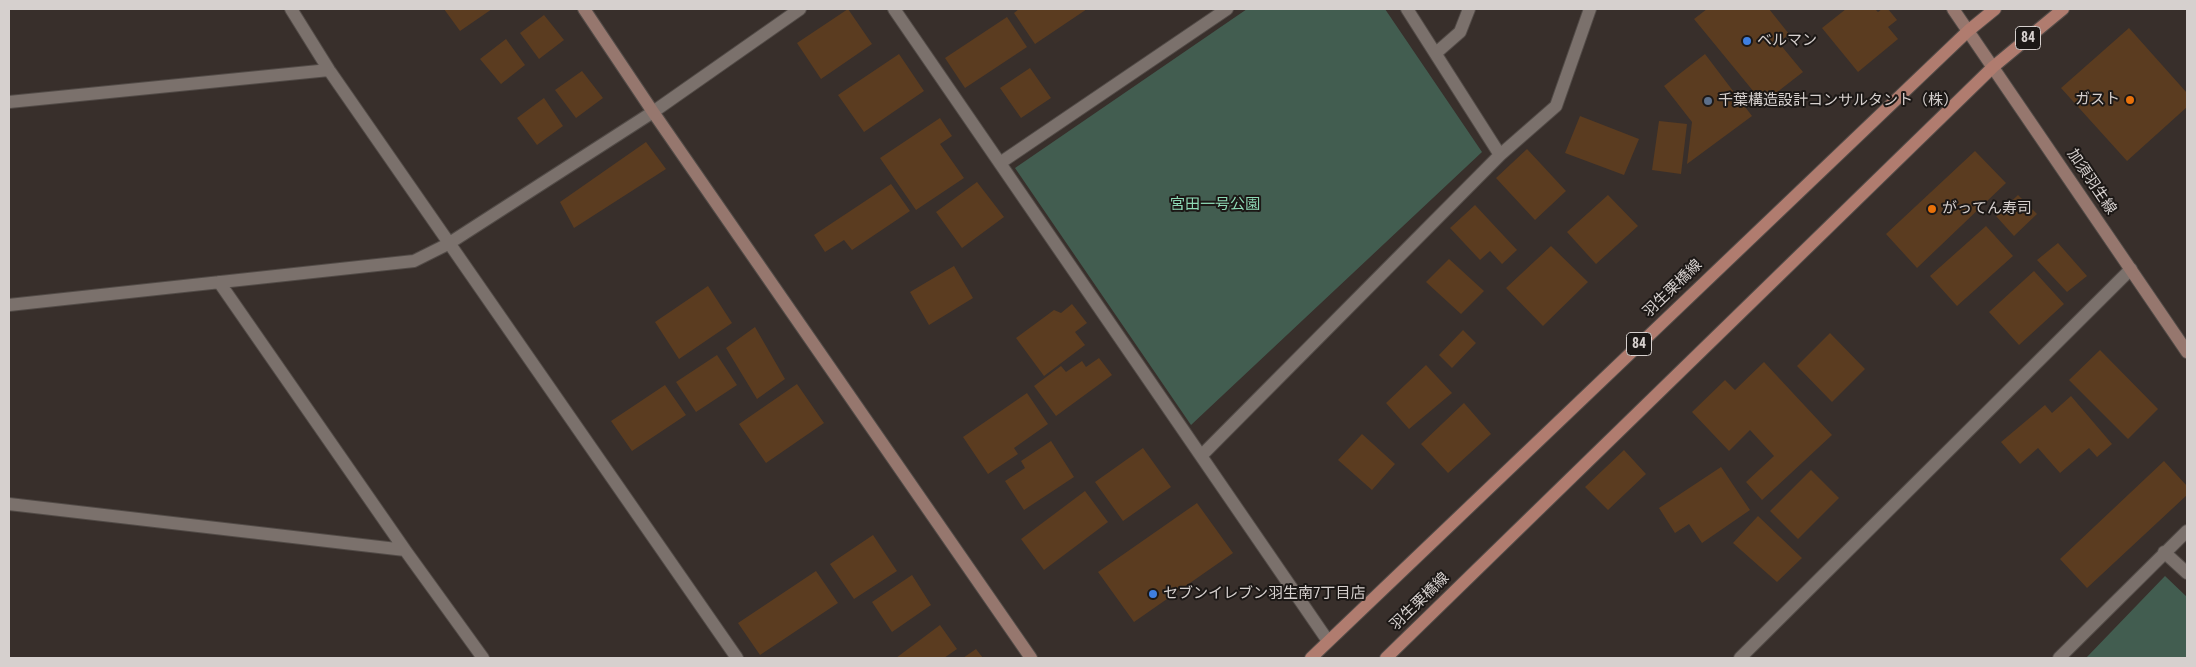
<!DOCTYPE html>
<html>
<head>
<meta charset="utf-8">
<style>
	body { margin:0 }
	#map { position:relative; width:2196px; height:667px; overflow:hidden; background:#382f2b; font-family:"Roboto Condensed",sans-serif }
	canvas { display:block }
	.frame { position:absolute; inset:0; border:10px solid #d6d0ce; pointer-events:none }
</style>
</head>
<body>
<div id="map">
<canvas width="2196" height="667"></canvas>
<div class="frame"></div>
</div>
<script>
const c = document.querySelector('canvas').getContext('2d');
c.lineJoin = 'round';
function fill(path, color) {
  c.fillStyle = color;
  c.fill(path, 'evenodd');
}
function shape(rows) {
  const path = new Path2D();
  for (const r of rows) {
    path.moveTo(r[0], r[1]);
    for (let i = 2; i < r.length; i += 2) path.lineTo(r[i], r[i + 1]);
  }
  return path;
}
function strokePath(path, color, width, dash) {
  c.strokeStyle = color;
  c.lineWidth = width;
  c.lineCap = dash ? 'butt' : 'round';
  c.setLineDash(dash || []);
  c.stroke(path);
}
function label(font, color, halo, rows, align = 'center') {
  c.font = font + ' "Roboto Condensed","Noto Sans JP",sans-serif';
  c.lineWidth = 4;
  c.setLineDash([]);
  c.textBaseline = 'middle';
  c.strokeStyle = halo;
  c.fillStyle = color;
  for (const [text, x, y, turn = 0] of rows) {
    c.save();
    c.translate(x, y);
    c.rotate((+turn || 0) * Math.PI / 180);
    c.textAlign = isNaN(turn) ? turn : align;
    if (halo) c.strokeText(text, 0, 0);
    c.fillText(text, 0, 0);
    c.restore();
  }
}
const green = shape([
	[1247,9,1385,9,1482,152,1191,425,1015,168],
	[2165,576,2187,597,2187,658,2086,658]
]);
const building = shape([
	[444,9,492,9,460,31],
	[848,9,872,44,821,79,797,43],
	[1019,9,1087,9,1035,44,1014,13],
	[1707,9,1769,9,1789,34,1779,43,1803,72,1763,103,1694,19],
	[1846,9,1875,9,1878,12,1882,9,1888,9,1897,20,1888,27,1898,39,1858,72,1822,28],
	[544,15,564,40,539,59,520,33],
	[1007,17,1027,47,965,88,945,58],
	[2129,28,2187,93,2187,107,2127,161,2061,88],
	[506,39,525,65,501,84,480,59],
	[899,54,924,91,864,132,838,95],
	[1705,54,1752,116,1687,164,1692,122,1664,86],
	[1030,68,1051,98,1021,118,1000,88],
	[582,71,603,98,576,118,555,90],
	[544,98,563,126,537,145,517,118],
	[1580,116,1639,139,1624,175,1565,153],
	[940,118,952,136,940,144,964,178,916,210,880,158],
	[1659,121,1687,124,1681,174,1652,170],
	[646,142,666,169,574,228,560,202],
	[1527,149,1566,191,1535,220,1496,178],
	[1975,151,2006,183,1917,268,1886,234],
	[977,182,1004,217,962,248,936,212],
	[891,184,910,211,852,250,844,240,825,252,814,235],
	[1608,195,1638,226,1596,264,1567,232],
	[2018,195,2037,214,2014,236,1996,216],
	[1475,205,1517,250,1502,264,1490,251,1480,260,1450,228],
	[1986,226,2013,256,1957,306,1930,276],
	[2058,243,2087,276,2067,292,2037,260],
	[1551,246,1588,282,1543,326,1506,288],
	[1449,259,1484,291,1461,314,1426,282],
	[954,266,973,298,929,325,910,292],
	[2034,271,2064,304,2019,345,1989,312],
	[708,286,732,323,679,359,655,322],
	[1072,304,1087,323,1075,332,1085,345,1044,376,1016,338,1054,310,1061,313],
	[755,327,785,379,757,399,726,348],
	[1463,330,1476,343,1452,368,1439,355],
	[1830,333,1865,369,1832,402,1797,366],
	[2100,350,2158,409,2128,439,2069,380],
	[717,355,737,385,696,412,676,382],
	[1099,358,1112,375,1056,416,1034,386,1061,366,1066,372,1082,361,1086,367],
	[1764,362,1832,435,1762,500,1746,482,1774,456,1750,430,1729,451,1692,412,1725,380,1735,390],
	[1426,365,1452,393,1409,429,1386,403],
	[797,384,824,423,766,463,739,424],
	[665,385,686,415,632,451,611,421],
	[1027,393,1048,424,1014,448,1018,454,988,474,963,437],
	[2071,396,2112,444,2097,457,2089,448,2060,473,2038,448,2020,464,2001,442,2045,405,2052,413],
	[1464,403,1491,434,1448,473,1421,444],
	[1362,434,1395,464,1372,490,1338,460],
	[1051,441,1074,477,1024,510,1005,481,1025,468,1021,461],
	[1143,448,1171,487,1123,521,1095,482],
	[1624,450,1646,474,1608,510,1585,487],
	[2164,461,2187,486,2187,495,2087,588,2060,559],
	[1721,467,1750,510,1702,543,1689,524,1675,533,1659,508],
	[1811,470,1839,498,1798,539,1770,511],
	[1085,491,1108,522,1044,570,1021,539],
	[1197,503,1233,553,1134,622,1098,572],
	[1758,516,1802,558,1777,582,1733,543],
	[873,535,897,571,854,599,830,564],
	[816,571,838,603,760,655,738,623],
	[912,575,931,605,892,632,872,602],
	[940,625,957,649,944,658,896,658],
	[976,649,983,658,963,658]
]);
const lane = shape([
	[2164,552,2187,573]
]);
const street = shape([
	[291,9,329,70,737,658],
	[894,9,1201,456,1500,155,1556,106,1590,9],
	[1407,9,1500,155],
	[1436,53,1460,32,1469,9],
	[9,102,329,70],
	[1000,163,1227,9],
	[219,282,405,550],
	[9,305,414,261,448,244,653,112,800,9],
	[1201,456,1328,641],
	[9,504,405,550,483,658],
	[1740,658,2131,269],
	[2059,658,2187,531]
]);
const secondary = shape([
	[584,9,653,112,1031,658],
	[1953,9,2187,352]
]);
const primary = shape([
	[1311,658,1968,31,1995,9],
	[1386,658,1993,67,2063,9]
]);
const markers = [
	[1747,41,5,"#3f7fe0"],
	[2130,100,5,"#e8710a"],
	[1708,101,5,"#5c6f8a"],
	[1932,209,5,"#e8710a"],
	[1153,594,5,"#3f7fe0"]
];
const shields = [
	[2028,38,25],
	[1639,344,25]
];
const shieldNames = [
	["84",2028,38],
	["84",1639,344]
];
const poiNames = [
	["ベルマン",1757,41],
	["ガスト",2120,100,"right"],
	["千葉構造設計コンサルタント（株）",1718,101],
	["がってん寿司",1942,209],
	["セブンイレブン羽生南7丁目店",1163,594]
];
const streetNames = [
	["加須羽生線",2091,182,56],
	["羽生栗橋線",1673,289,-44],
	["羽生栗橋線",1420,602,-44]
];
const parkNames = [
	["宮田一号公園",1215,205]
];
fill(green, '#425d50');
fill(building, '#5b3c20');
strokePath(lane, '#524b47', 14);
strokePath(street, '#524b47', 14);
strokePath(secondary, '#524b47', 14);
strokePath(primary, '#524b47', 14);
strokePath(lane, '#7b716c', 12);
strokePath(street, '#7b716c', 12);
strokePath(secondary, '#96776e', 12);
strokePath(primary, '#b07c6f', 12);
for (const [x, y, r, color] of markers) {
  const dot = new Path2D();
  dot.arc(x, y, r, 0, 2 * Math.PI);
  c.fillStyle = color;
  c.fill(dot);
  strokePath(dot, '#1c1816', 2);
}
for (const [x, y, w] of shields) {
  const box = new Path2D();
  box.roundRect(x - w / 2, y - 11.5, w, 23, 4);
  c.fillStyle = '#1c1816';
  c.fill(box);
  strokePath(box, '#d6d0ce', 1);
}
label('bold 14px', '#d6d0ce', null, shieldNames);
label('15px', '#d6d0ce', '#1c1816', poiNames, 'left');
label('15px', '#d6d0ce', '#1c1816', streetNames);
label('15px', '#8ed9b5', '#1c1816', parkNames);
</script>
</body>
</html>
